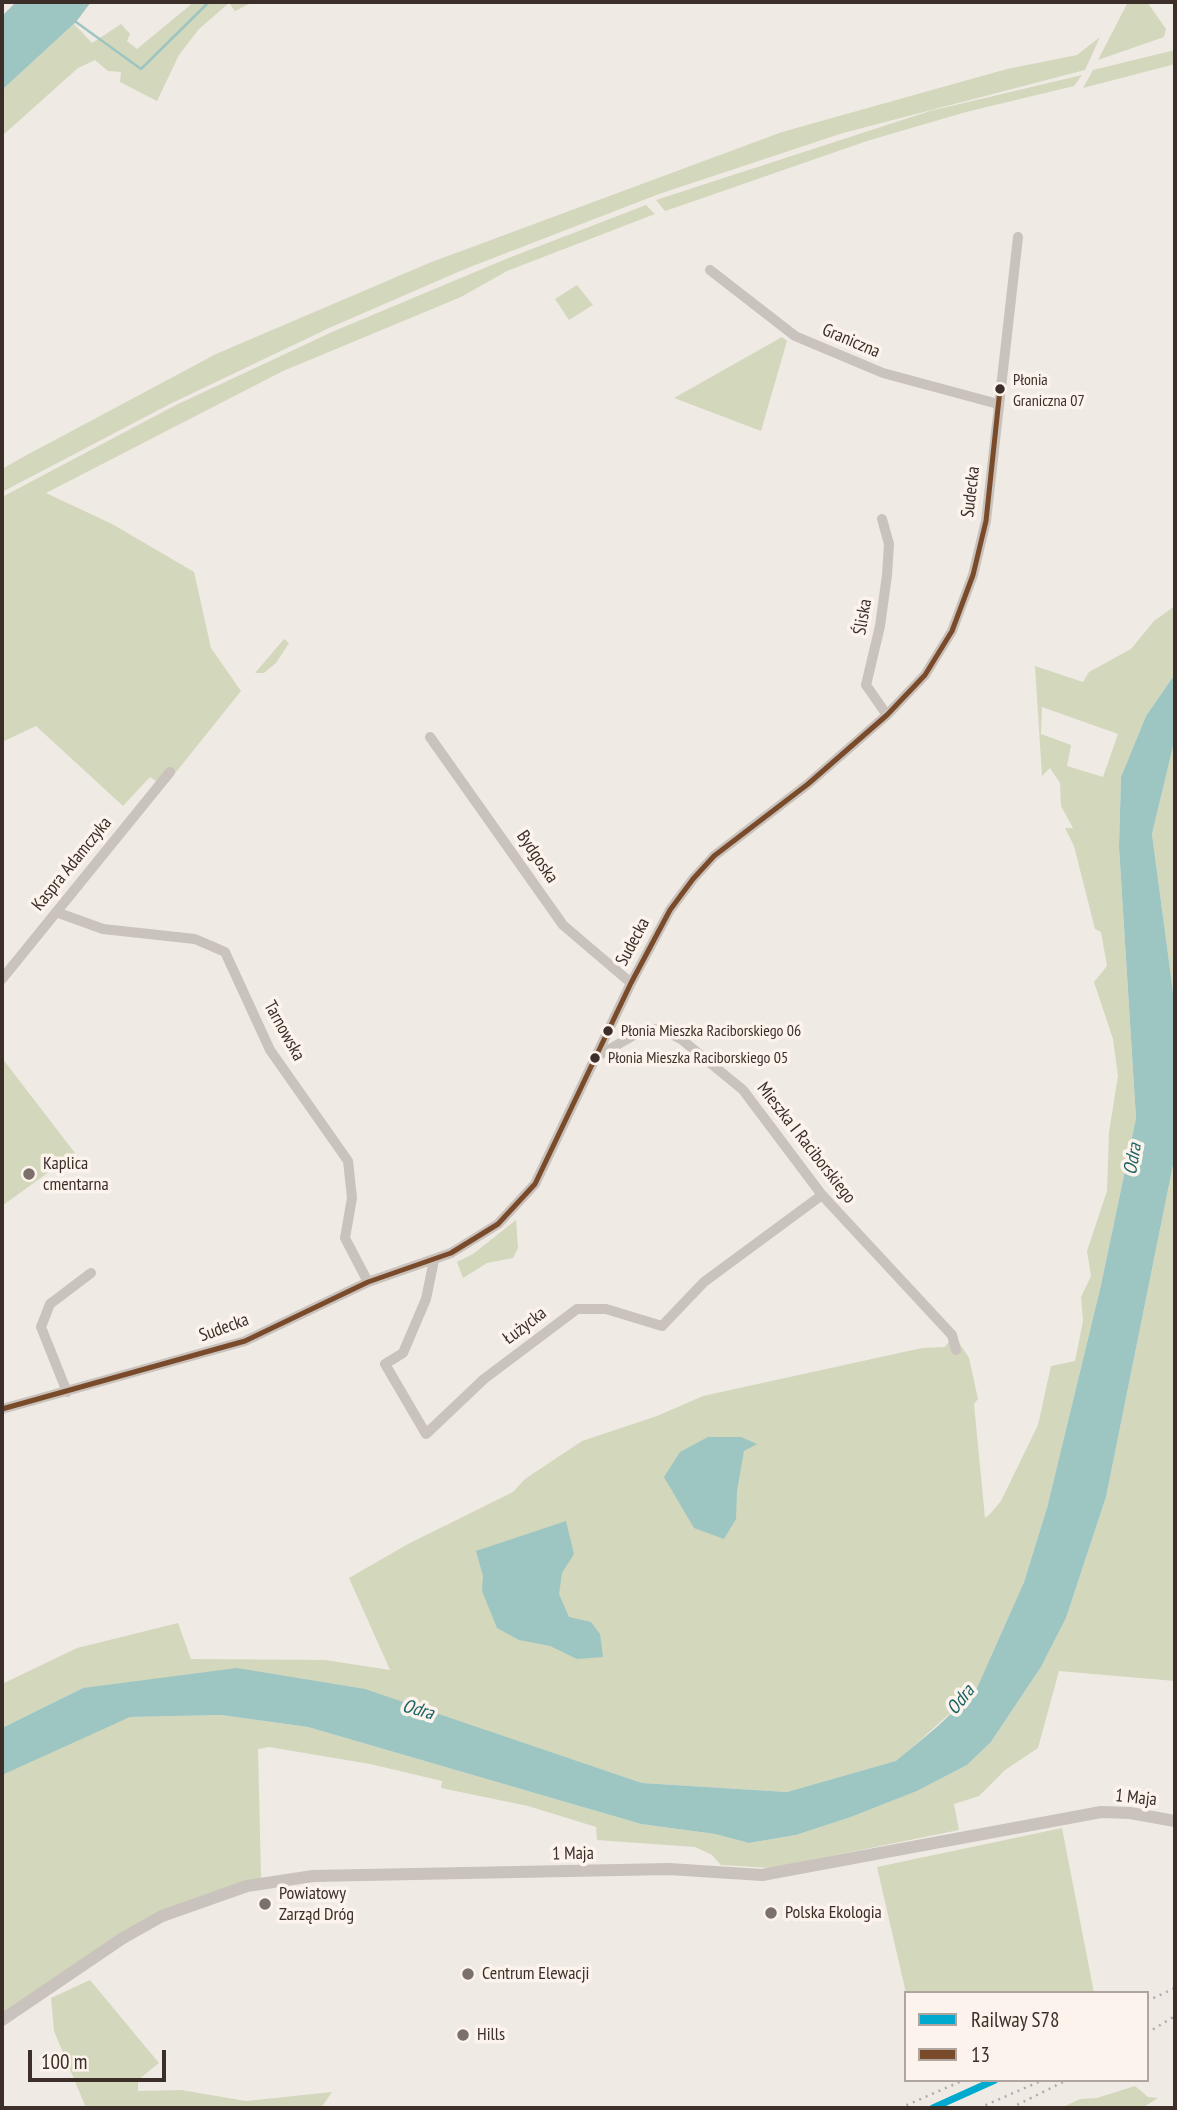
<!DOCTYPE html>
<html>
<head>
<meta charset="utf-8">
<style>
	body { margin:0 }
	#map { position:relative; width:1177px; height:2110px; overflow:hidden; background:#f0eae4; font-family:"PT Sans Narrow",sans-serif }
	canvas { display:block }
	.frame { position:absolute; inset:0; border:4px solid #3c2e29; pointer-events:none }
	.legend { position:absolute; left:904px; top:1991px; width:245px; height:91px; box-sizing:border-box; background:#fcf4ec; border:2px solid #afa59e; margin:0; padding:9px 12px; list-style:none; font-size:21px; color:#3c2e29 }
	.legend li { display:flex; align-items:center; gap:14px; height:35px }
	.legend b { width:35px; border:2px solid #afa59e }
	.scale { position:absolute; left:28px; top:2050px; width:138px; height:32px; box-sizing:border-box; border:4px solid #3c2e29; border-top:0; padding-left:9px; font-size:21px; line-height:24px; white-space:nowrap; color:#3c2e29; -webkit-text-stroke:5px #fcf4ec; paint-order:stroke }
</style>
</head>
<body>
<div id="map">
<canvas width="1177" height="2110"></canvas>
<div class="frame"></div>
<ul class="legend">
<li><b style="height:9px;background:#00a9ce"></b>Railway S78</li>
<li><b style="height:9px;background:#7a4b2a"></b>13</li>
</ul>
<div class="scale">100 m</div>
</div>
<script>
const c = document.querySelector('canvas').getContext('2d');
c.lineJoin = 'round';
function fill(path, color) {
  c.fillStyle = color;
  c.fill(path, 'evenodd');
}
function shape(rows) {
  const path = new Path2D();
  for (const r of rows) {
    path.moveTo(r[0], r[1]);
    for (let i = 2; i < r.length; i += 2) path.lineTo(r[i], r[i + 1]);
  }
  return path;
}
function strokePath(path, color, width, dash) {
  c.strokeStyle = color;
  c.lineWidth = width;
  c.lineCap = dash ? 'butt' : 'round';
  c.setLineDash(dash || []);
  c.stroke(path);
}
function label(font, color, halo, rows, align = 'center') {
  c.font = font + ' "PT Sans Narrow",sans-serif';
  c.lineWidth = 7;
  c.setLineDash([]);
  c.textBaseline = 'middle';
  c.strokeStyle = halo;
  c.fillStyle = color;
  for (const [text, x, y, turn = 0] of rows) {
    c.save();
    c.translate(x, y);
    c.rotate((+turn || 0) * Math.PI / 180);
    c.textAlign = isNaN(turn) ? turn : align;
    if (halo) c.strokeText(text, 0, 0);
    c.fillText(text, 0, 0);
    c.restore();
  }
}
const green = shape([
	[194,2,253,2,235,11,229,3,199,29,179,55,157,101,120,82,121,72,108,71,95,60,78,68,2,136,2,90,74,24,92,43,121,24,130,34,127,41,137,49],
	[1128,2,1147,2,1166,29,1164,37,1098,60],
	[1100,37,1085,70,843,133,659,194,465,269,329,328,170,404,2,492,2,469,25,456,216,354,429,263,782,132,1007,69,1077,55],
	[1175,50,1175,64,1083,88,1093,70],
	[1082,75,1074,86,966,112,867,141,674,208,665,211,656,200,930,111],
	[646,205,655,214,507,271,461,297,283,371,46,493,114,525,194,572,211,648,241,691,164,787,150,777,123,806,36,726,2,742,2,497,174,406,332,332,506,259],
	[577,285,593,305,569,320,555,299],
	[782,337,787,341,761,431,674,398],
	[1175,606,1175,674,1146,716,1121,777,1119,847,1136,1118,1101,1285,1047,1508,1024,1582,976,1690,897,1761,787,1792,642,1783,466,1724,83,1688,2,1728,2,1684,77,1648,178,1623,191,1659,325,1660,390,1670,349,1578,408,1544,513,1492,525,1479,582,1441,657,1416,703,1396,922,1348,945,1347,954,1335,969,1358,978,1399,974,1404,985,1518,991,1513,1001,1501,1038,1425,1051,1366,1075,1361,1083,1321,1081,1297,1091,1276,1087,1251,1107,1191,1109,1132,1118,1076,1113,1039,1094,982,1107,966,1101,932,1095,929,1074,846,1065,828,1073,828,1061,806,1060,783,1050,768,1042,776,1035,666,1083,682,1089,672,1131,649,1154,621],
	[1042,707,1118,734,1103,777,1067,766,1071,745,1041,734],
	[284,639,289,643,276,663,264,673,255,673],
	[1175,738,1175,1007,1152,834],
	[2,1058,75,1153,2,1206],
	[1175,1155,1175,1681,1059,1671,1038,1748,1005,1770,979,1796,954,1804,959,1830,772,1868,721,1865,712,1855,695,1847,597,1840,596,1827,528,1806,441,1788,442,1781,370,1764,269,1747,258,1749,261,1878,159,1912,2,2015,2,1775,51,1749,130,1717,221,1715,308,1727,641,1824,715,1834,749,1843,796,1835,851,1817,917,1791,967,1765,991,1742,1041,1667,1066,1618,1106,1497],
	[516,1220,518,1248,513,1258,487,1263,463,1278,457,1262,473,1254],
	[1062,1828,1094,1993,906,1993,877,1867],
	[90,1980,159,2063,138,2080,138,2091,181,2090,246,2101,332,2092,321,2108,86,2108,54,2031,51,1998],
	[1135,2086,1148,2097,1158,2098,1142,2108,1061,2108,1080,2099,1097,2098]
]);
const water = shape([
	[16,2,91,2,76,22,2,90,2,16],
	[1175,674,1175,738,1152,834,1175,1007,1175,1155,1106,1497,1066,1618,1041,1667,991,1742,967,1765,917,1791,851,1817,796,1835,749,1843,715,1834,641,1824,308,1727,221,1715,130,1717,2,1775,2,1728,83,1688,237,1668,365,1689,642,1783,787,1792,896,1761,938,1726,976,1690,1024,1582,1047,1508,1101,1285,1136,1118,1119,847,1121,777,1146,716],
	[708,1437,741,1437,757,1444,744,1451,737,1491,736,1519,724,1539,694,1528,664,1477,680,1452],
	[566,1521,574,1554,562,1573,559,1594,569,1617,591,1622,600,1634,603,1657,577,1659,550,1646,519,1640,497,1628,482,1591,483,1576,476,1551]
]);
const stream = shape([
	[76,22,141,69,209,2]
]);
const minor = shape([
	[710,270,795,336,883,373,998,404],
	[882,519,889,544,887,575,880,626,866,685,887,715],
	[430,737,563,925,631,983],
	[56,912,103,929,195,939,225,952,270,1050,348,1161,352,1198,345,1238,368,1282],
	[2,979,170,772],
	[594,1058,636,1034,660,1028,681,1039,743,1090,822,1195,952,1335,956,1350],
	[434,1260,426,1299,403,1353,385,1364,426,1434,484,1379,577,1309,606,1309,662,1326,704,1282,822,1195],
	[67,1392,41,1327,50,1304,91,1273],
	[2,1409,245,1341,368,1282,451,1253,498,1224,535,1184,631,983,670,910,693,879,714,856,808,784,887,715,925,675,952,631,973,575,986,521,1018,237]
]);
const tertiary = shape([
	[2,2020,123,1938,162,1916,247,1886,313,1876,669,1869,762,1875,1101,1812,1130,1813,1175,1821]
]);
const rail = shape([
	[1147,2001,1175,1988],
	[1147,2033,1175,2016],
	[900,2108,964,2080],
	[979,2108,1043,2080],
	[1011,2108,1067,2080]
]);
const bus1 = shape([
	[2,1409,245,1341,368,1282,451,1253,498,1224,535,1184,631,983,670,910,693,879,714,856,808,784,887,715,925,675,952,631,973,575,986,521,1000,389]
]);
const rail1 = shape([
	[933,2108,995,2080]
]);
const markers = [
	[1000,389,6,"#3c2e29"],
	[608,1031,6,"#3c2e29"],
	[595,1058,6,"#3c2e29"],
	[29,1174,7,"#7b706a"],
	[265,1904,7,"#7b706a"],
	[771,1913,7,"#7b706a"],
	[468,1974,7,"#7b706a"],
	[463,2035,7,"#7b706a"]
];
const busNames = [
	["Płonia",1013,380],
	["Graniczna 07",1013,401],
	["Płonia Mieszka Raciborskiego 06",621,1031],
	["Płonia Mieszka Raciborskiego 05",608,1058]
];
const streetNames = [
	["Graniczna",851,341,23],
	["Sudecka",971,492,-83],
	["Śliska",863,617,-80],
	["Bydgoska",537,857,56],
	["Kaspra Adamczyka",72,864,-51],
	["Sudecka",633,942,-62],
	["Tarnowska",284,1031,61],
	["Mieszka I Raciborskiego",806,1143,52],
	["Łużycka",525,1326,-37],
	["Sudecka",224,1328,-20],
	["1 Maja",1136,1798,6],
	["1 Maja",573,1854,-1]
];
const poiNames = [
	["Kaplica",43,1164],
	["cmentarna",43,1185],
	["Powiatowy",279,1894],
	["Zarząd Dróg",279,1915],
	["Polska Ekologia",785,1913],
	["Centrum Elewacji",482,1974],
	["Hills",477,2035]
];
const waterNames = [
	["Odra",1133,1159,-80],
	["Odra",961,1700,-51],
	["Odra",418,1710,16]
];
fill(green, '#d3d7bc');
fill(water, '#9dc6c3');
strokePath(stream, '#9dc6c3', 2.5);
strokePath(minor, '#cac2bc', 10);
strokePath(tertiary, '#cac2bc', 12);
strokePath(rail, '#b1aba7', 2.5, [2, 5]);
strokePath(bus1, '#7a4b2a', 5);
strokePath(rail1, '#00a9ce', 7);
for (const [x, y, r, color] of markers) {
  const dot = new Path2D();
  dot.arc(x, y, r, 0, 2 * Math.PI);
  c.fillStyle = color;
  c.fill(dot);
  strokePath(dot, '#fcf4ec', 2.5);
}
label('16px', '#3c2e29', '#fcf4ec', busNames, 'left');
label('18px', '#3c2e29', '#fcf4ec', streetNames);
label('18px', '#3c2e29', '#fcf4ec', poiNames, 'left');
label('italic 19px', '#196262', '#fcf4ec', waterNames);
</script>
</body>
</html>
